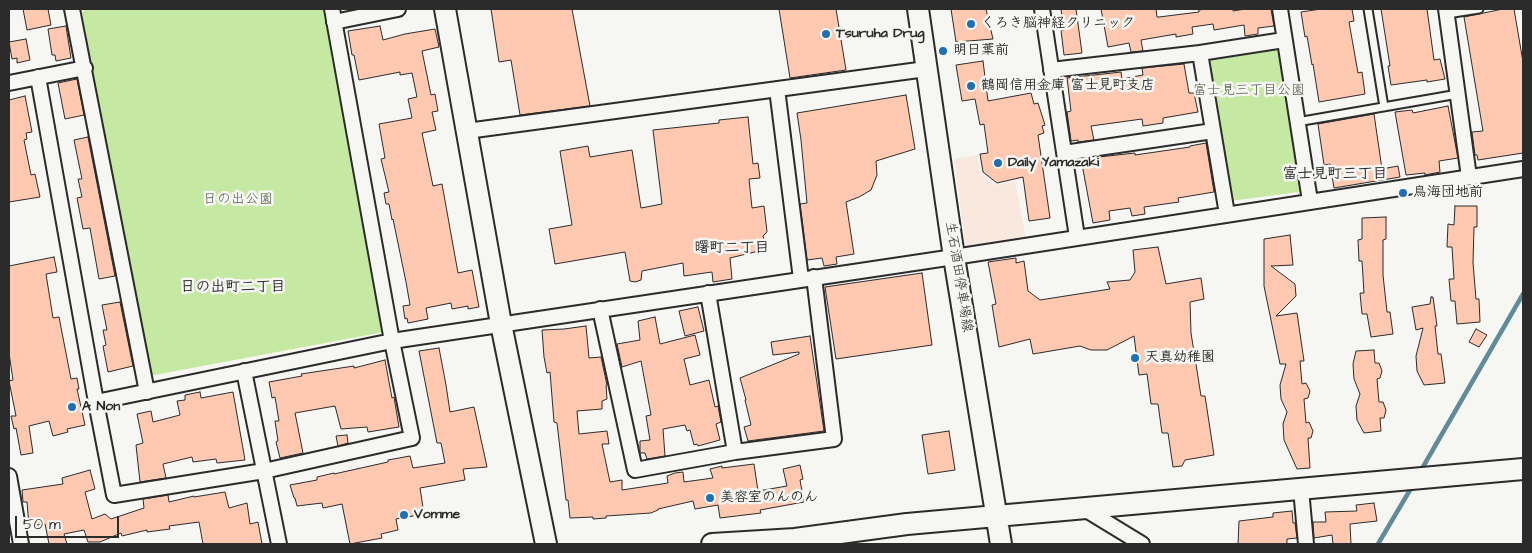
<!DOCTYPE html>
<html>
<head>
<meta charset="utf-8">
<style>
	body { margin:0 }
	#map { position:relative; width:1532px; height:553px; overflow:hidden; background:#f6f6f2; font-family:"Architects Daughter",sans-serif }
	canvas { display:block }
	.frame { position:absolute; inset:0; border:10px solid #2b2b2b; pointer-events:none }
	.scale { position:absolute; left:15px; top:516px; width:104px; height:22px; box-sizing:border-box; border:2px solid #2b2b2b; border-top:0; padding-left:6px; font-size:15px; line-height:18px; white-space:nowrap; color:#2b2b2b; -webkit-text-stroke:4px #f6f6f2; paint-order:stroke }
</style>
</head>
<body>
<div id="map">
<canvas width="1532" height="553"></canvas>
<div class="frame"></div>
<div class="scale">50 m</div>
</div>
<script>
const c = document.querySelector('canvas').getContext('2d');
c.lineJoin = 'round';
function fill(path, color) {
  c.fillStyle = color;
  c.fill(path, 'evenodd');
}
function shape(rows) {
  const path = new Path2D();
  for (const r of rows) {
    path.moveTo(r[0], r[1]);
    for (let i = 2; i < r.length; i += 2) path.lineTo(r[i], r[i + 1]);
  }
  return path;
}
function strokePath(path, color, width, dash) {
  c.strokeStyle = color;
  c.lineWidth = width;
  c.lineCap = dash ? 'butt' : 'round';
  c.setLineDash(dash || []);
  c.stroke(path);
}
function label(font, color, halo, rows, align = 'center') {
  c.font = font + ' "Architects Daughter","Klee One",sans-serif';
  c.lineWidth = 5;
  c.setLineDash([]);
  c.textBaseline = 'middle';
  c.strokeStyle = halo;
  c.fillStyle = color;
  for (const [text, x, y, turn = 0] of rows) {
    c.save();
    c.translate(x, y);
    c.rotate((+turn || 0) * Math.PI / 180);
    c.textAlign = isNaN(turn) ? turn : align;
    if (halo) c.strokeText(text, 0, 0);
    c.fillText(text, 0, 0);
    c.restore();
  }
}
const built = shape([
	[977,155,981,175,996,185,1015,181,1026,238,966,248,954,159]
]);
const green = shape([
	[85,9,324,9,384,332,149,376,82,12],
	[1274,48,1280,54,1299,192,1230,201,1208,64,1214,55]
]);
const stream = shape([
	[1420,472,1523,294],
	[1378,544,1413,485]
]);
const building = shape([
	[23,9,48,9,51,25,27,30,23,9],
	[491,9,572,9,590,106,520,115,511,60,499,62,491,9],
	[779,9,836,9,846,70,790,78,779,9],
	[951,9,986,9,993,39,956,42,951,9],
	[1061,9,1076,9,1082,53,1064,55,1061,30,1064,30,1061,9],
	[1101,9,1156,9,1157,17,1159,17,1199,12,1199,10,1206,9,1233,9,1233,11,1245,9,1271,9,1274,26,1258,28,1258,34,1245,36,1244,25,1214,30,1213,24,1192,27,1193,34,1176,37,1176,34,1141,40,1143,51,1131,52,1129,43,1108,47,1101,9],
	[1321,9,1352,9,1354,21,1349,22,1358,73,1362,72,1365,94,1319,102,1313,64,1312,65,1307,36,1305,37,1301,12,1321,9],
	[1381,9,1427,9,1434,60,1440,59,1445,79,1427,82,1427,80,1391,85,1388,66,1390,66,1381,9],
	[1503,9,1514,9,1523,62,1523,153,1478,160,1477,155,1475,155,1472,132,1483,131,1464,17,1503,9],
	[66,26,71,58,56,61,55,55,52,55,48,29,66,26],
	[380,26,383,40,405,34,435,29,439,47,422,51,431,95,435,94,438,111,432,112,436,130,422,133,433,186,442,184,458,273,472,270,479,307,468,309,468,306,452,309,451,303,426,308,428,319,408,323,407,318,405,319,403,306,410,305,406,282,393,219,392,220,389,204,386,204,384,193,389,192,381,159,385,158,379,124,412,118,408,99,417,97,412,73,400,75,400,72,359,80,354,55,352,55,348,31,380,26],
	[26,39,30,60,17,63,17,58,12,59,9,42,26,39],
	[983,61,988,101,1031,93,1034,104,1038,103,1045,125,1042,126,1044,133,1038,135,1050,218,1029,221,1023,177,997,183,983,172,980,154,988,153,984,124,980,125,975,99,962,101,956,65,983,61],
	[1184,64,1189,93,1194,93,1198,112,1163,118,1163,123,1143,126,1142,119,1091,126,1094,140,1078,142,1078,140,1071,141,1067,112,1071,111,1067,78,1121,72,1122,79,1143,75,1142,68,1184,64],
	[77,79,84,115,65,119,58,83,77,79],
	[906,95,915,149,876,161,877,175,871,190,859,197,846,202,854,254,836,257,837,264,824,266,822,258,807,260,800,204,807,203,801,140,797,113,906,95],
	[25,96,32,132,26,133,27,139,24,140,31,175,35,174,40,197,9,202,9,100,25,96],
	[1448,106,1458,158,1439,161,1440,172,1425,175,1425,173,1406,175,1395,112,1412,110,1413,113,1448,106],
	[1374,114,1382,169,1398,166,1400,177,1334,188,1330,164,1324,165,1318,124,1374,114],
	[748,117,753,164,758,163,760,178,749,179,752,208,764,206,767,232,763,236,767,249,730,258,732,279,713,282,712,272,684,276,683,263,642,271,641,280,635,282,630,281,625,252,555,264,549,229,572,225,560,151,588,146,590,157,632,150,641,208,662,204,653,130,719,123,719,120,748,117],
	[88,137,115,276,99,279,90,228,83,229,77,198,82,197,78,179,82,179,74,140,88,137],
	[1206,143,1214,192,1178,198,1179,202,1144,207,1145,214,1132,216,1130,208,1109,211,1110,220,1093,223,1081,159,1135,153,1135,155,1190,147,1190,146,1206,143],
	[1455,206,1477,206,1477,227,1474,227,1473,263,1476,299,1479,299,1480,322,1457,324,1455,301,1451,301,1449,279,1454,279,1452,247,1447,247,1448,224,1454,225,1455,206],
	[1386,217,1386,239,1383,240,1383,275,1387,312,1390,312,1393,334,1371,337,1367,314,1362,314,1360,293,1364,293,1362,261,1359,261,1358,240,1362,239,1362,218,1386,217],
	[1290,235,1293,265,1271,266,1295,284,1296,296,1276,316,1297,313,1304,361,1300,361,1302,384,1306,383,1310,391,1308,398,1304,399,1306,423,1309,422,1313,431,1311,438,1308,438,1310,468,1297,469,1284,440,1283,424,1287,412,1281,399,1280,385,1286,364,1280,364,1264,286,1264,239,1290,235],
	[1158,247,1166,284,1201,278,1204,299,1190,302,1191,333,1201,396,1205,396,1214,455,1185,460,1182,466,1173,467,1168,433,1162,433,1158,404,1151,404,1147,374,1139,375,1134,336,1107,350,1091,350,1080,346,1033,354,1030,339,999,347,992,305,996,304,988,262,1016,258,1016,263,1024,261,1028,291,1040,300,1110,289,1107,282,1130,280,1135,272,1133,250,1158,247],
	[54,257,57,272,46,274,53,318,59,317,71,379,77,378,79,389,77,389,85,425,67,429,68,432,53,436,49,421,29,426,33,453,21,455,16,428,14,429,11,416,16,416,9,381,13,380,9,353,9,266,54,257],
	[922,273,932,345,836,359,825,287,922,273],
	[1431,297,1433,297,1437,326,1435,326,1438,354,1441,354,1445,383,1424,385,1417,371,1416,356,1423,328,1416,330,1412,307,1430,304,1431,297],
	[120,302,133,366,108,372,103,346,106,345,103,330,107,330,102,305,120,302],
	[698,307,704,331,685,336,679,311,698,307],
	[655,317,660,344,695,335,700,355,684,359,690,385,709,380,715,407,718,406,721,422,716,424,720,440,698,446,697,444,694,445,690,430,687,431,685,425,663,429,665,456,647,459,645,453,640,453,640,441,650,440,646,416,651,415,641,361,622,367,617,344,640,340,638,321,655,317],
	[586,326,589,358,601,357,607,385,606,385,607,399,602,401,602,409,577,411,579,434,607,431,609,444,602,444,610,482,622,480,622,490,668,483,667,476,675,473,683,472,684,482,713,478,710,469,722,466,722,468,754,464,758,491,787,486,783,469,800,465,803,479,800,480,804,502,760,510,761,513,720,518,718,505,695,509,693,501,658,509,658,510,651,513,606,516,606,518,593,519,593,517,570,518,568,500,566,500,557,423,554,422,550,372,547,373,544,357,542,330,564,329,586,326],
	[1476,329,1487,335,1479,347,1469,342,1476,329],
	[810,336,824,431,748,441,744,427,751,425,745,400,746,400,740,378,799,354,799,352,773,355,771,342,810,336],
	[439,348,446,385,450,412,474,407,487,467,463,469,465,480,420,488,424,514,396,519,398,530,381,534,382,538,350,544,342,504,323,508,322,503,297,506,295,498,294,498,290,485,317,480,317,477,334,473,334,474,388,462,388,460,410,456,413,468,445,463,441,443,437,443,419,351,439,348],
	[1374,350,1375,363,1379,363,1382,371,1380,378,1377,379,1379,402,1383,402,1386,410,1384,418,1380,418,1381,431,1364,433,1357,420,1356,406,1360,394,1354,379,1353,364,1356,351,1374,350],
	[385,360,392,398,394,397,399,427,368,432,367,427,341,429,335,406,295,413,303,453,280,458,276,442,278,441,275,421,279,421,275,397,272,398,269,382,302,376,301,374,354,366,354,368,385,360],
	[200,392,201,398,233,392,245,460,217,463,216,459,193,462,192,457,163,464,166,478,140,482,136,445,143,443,137,414,151,411,153,422,180,415,177,401,185,400,185,395,200,392],
	[949,431,955,470,928,474,922,435,949,431],
	[347,435,348,443,338,446,336,436,347,435],
	[90,470,95,489,85,492,92,519,105,514,111,519,144,508,143,499,168,495,169,502,194,496,194,497,225,492,229,508,247,503,250,524,258,522,262,544,203,544,199,522,169,526,170,529,147,532,147,530,122,536,121,533,100,542,88,542,84,530,64,534,67,544,49,544,45,524,29,526,27,502,23,502,22,490,63,484,62,478,90,470],
	[1374,503,1377,521,1350,524,1351,544,1333,544,1332,535,1314,538,1313,522,1326,522,1325,512,1357,511,1356,505,1374,503],
	[1292,511,1293,523,1295,523,1297,538,1287,539,1287,544,1238,544,1239,521,1273,517,1273,513,1292,511]
]);
const lane = shape([
	[1368,9,1384,107],
	[1447,14,1479,9],
	[1297,122,1458,94]
]);
const street = shape([
	[72,9,147,392],
	[1042,9,1077,237],
	[1280,9,1310,201],
	[1446,9,1469,177],
	[334,22,398,9],
	[1200,53,1227,214],
	[1051,70,1200,53,1284,40],
	[38,77,96,402,392,341,954,257,1523,169],
	[9,83,85,68],
	[777,89,801,279],
	[467,131,926,69],
	[1064,153,1213,131],
	[708,293,735,452],
	[600,309,635,470,735,452,834,439,814,277],
	[244,371,279,544],
	[96,402,114,495,264,471,412,438,392,341,332,9],
	[9,476,21,544],
	[1301,489,1306,544],
	[1083,508,1142,544]
]);
const secondary = shape([
	[445,9,501,324,546,544],
	[918,9,954,257,1001,544],
	[712,544,795,539,907,524,1523,469]
]);
const markers = [
	[971,24,5,"#1f6fb2"],
	[826,34,5,"#1f6fb2"],
	[943,51,5,"#1f6fb2"],
	[971,86,5,"#1f6fb2"],
	[998,163,5,"#1f6fb2"],
	[1403,193,5,"#1f6fb2"],
	[1135,358,5,"#1f6fb2"],
	[72,407,5,"#1f6fb2"],
	[710,498,5,"#1f6fb2"],
	[404,515,5,"#1f6fb2"]
];
const poiNames = [
	["くろき脳神経クリニック",981,24],
	["Tsuruha Drug",836,34],
	["明日葉前",953,51],
	["鶴岡信用金庫 富士見町支店",981,86],
	["Daily Yamazaki",1008,163],
	["鳥海団地前",1413,193],
	["天真幼稚園",1145,358],
	["A Non",82,407],
	["美容室のんのん",720,498],
	["Vomme",414,515]
];
const parkNames = [
	["富士見三丁目公園",1249,91],
	["日の出公園",238,200]
];
const streetNames = [
	["生石酒田停車場線",958,277,81]
];
const neighbourhoodNames = [
	["富士見町三丁目",1335,175],
	["曙町二丁目",732,249],
	["日の出町二丁目",233,288]
];
fill(built, '#f8e8de');
fill(green, '#c5e9a3');
strokePath(stream, '#618a9b', 4.5);
fill(building, '#fec9b0');
strokePath(building, '#2b2b2b', 1);
strokePath(lane, '#2b2b2b', 11);
strokePath(street, '#2b2b2b', 18);
strokePath(secondary, '#2b2b2b', 24);
strokePath(lane, '#f6f6f2', 7);
strokePath(street, '#f6f6f2', 14);
strokePath(secondary, '#f6f6f2', 20);
for (const [x, y, r, color] of markers) {
  const dot = new Path2D();
  dot.arc(x, y, r, 0, 2 * Math.PI);
  c.fillStyle = color;
  c.fill(dot);
  strokePath(dot, '#f6f6f2', 2);
}
label('bold 14px', '#2b2b2b', '#f6f6f2', poiNames, 'left');
label('14px', '#525a49', '#f6f6f2', parkNames);
label('14px', '#2b2b2b', '#f6f6f2', streetNames);
label('bold 15px', '#2b2b2b', '#f6f6f2', neighbourhoodNames);
</script>
</body>
</html>
